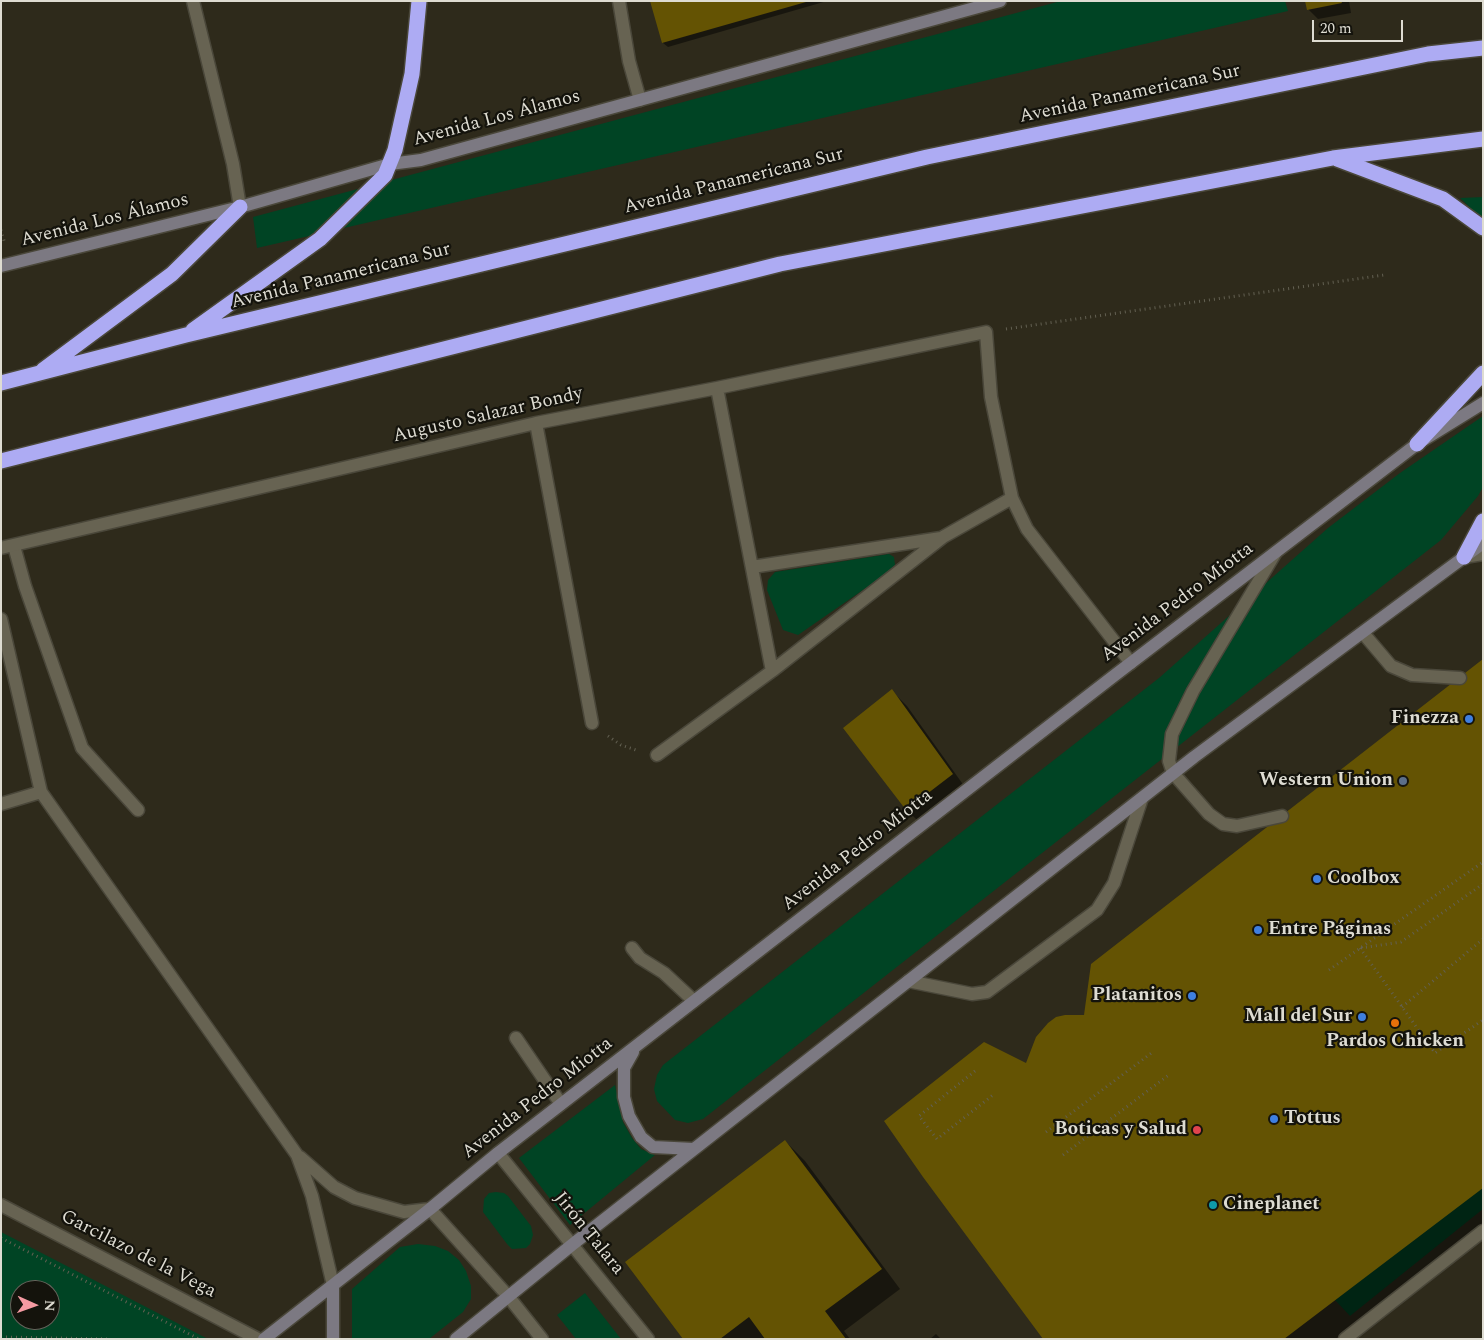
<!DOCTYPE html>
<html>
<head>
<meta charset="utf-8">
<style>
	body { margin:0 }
	#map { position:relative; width:1484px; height:1340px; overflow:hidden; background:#2e2a1b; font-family:Spectral,serif }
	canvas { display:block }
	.frame { position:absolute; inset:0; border:2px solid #dedcd2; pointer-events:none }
	.north { position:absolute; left:10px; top:1280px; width:50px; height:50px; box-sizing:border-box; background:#14130c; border:1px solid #65635b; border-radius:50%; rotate:92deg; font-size:14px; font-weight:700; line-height:20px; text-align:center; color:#dedcd2 }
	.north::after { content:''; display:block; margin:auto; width:18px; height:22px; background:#f49aa2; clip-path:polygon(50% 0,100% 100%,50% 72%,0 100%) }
	.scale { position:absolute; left:1312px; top:20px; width:91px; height:22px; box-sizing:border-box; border:2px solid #dedcd2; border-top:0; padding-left:6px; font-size:15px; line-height:18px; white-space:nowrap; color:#dedcd2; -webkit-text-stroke:4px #14130c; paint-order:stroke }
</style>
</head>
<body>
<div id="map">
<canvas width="1484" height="1340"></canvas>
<div class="frame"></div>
<div class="north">N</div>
<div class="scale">20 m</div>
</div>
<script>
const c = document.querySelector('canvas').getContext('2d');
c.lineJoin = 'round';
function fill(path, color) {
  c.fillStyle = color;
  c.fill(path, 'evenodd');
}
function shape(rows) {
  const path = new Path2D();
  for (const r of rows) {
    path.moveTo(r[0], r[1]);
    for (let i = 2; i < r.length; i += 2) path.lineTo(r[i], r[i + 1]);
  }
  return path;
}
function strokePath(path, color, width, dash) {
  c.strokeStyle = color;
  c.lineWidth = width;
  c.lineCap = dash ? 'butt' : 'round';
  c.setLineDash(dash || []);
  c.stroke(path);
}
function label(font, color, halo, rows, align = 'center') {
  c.font = font + ' Spectral,serif';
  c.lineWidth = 4.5;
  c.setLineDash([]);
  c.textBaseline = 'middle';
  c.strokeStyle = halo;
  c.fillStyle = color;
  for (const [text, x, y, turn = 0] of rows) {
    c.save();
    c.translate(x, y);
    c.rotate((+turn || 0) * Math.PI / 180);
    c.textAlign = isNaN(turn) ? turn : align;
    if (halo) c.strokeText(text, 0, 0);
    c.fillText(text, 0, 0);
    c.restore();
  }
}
const green = shape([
	[1061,1,1285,1,1288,11,257,248,253,217],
	[1483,197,1483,220,1460,198],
	[1483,416,1483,487,1478,496,1441,540,703,1119,688,1123,675,1120,657,1101,654,1089,657,1075,663,1065,1159,678,1328,528,1400,473],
	[889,554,894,557,895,565,886,574,798,635,783,630,767,590,768,580,775,572],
	[615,1085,623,1122,632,1138,641,1149,655,1155,570,1225,519,1158],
	[1483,1186,1483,1209,1350,1316,1335,1300],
	[496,1192,504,1193,508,1196,531,1226,533,1235,530,1244,526,1248,512,1249,507,1244,483,1212,484,1199,489,1193],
	[1,1232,208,1339,1,1339],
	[20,1290,50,1290,50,1320,20,1320],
	[418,1244,435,1246,448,1251,459,1260,466,1271,471,1286,471,1299,463,1312,429,1339,352,1339,352,1289,400,1247],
	[585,1293,621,1339,576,1339,557,1315]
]);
const shadow = shape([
	[651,1,827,1,668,47,663,43],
	[1307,1,1349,1,1351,13,1318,19,1308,9],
	[1483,661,1483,1237,1349,1339,1045,1339,1027,1064,1085,1016],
	[892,691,907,706,967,790,922,825,907,810,845,728],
	[785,1141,805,1161,900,1289,844,1331,850,1339,684,1339],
	[936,1334,941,1339,930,1339]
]);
const building = shape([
	[650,1,806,1,806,2,662,43],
	[1305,1,1341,1,1342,3,1307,10],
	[1483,659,1483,1188,1284,1339,1043,1339,923,1177,884,1121,984,1042,1026,1063,1036,1037,1048,1023,1056,1017,1065,1015,1084,1015,1091,964],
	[892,689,953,774,906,810,843,728],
	[785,1140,882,1269,825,1311,846,1339,765,1339,749,1317,720,1339,683,1339,625,1262]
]);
const path = shape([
	[1,230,5,244],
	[1006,329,1384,275],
	[608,736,621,745,636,750],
	[1360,948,1435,1053,1483,1020],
	[1361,948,1401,942,1483,884],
	[1329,970,1483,862],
	[1402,1007,1483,939],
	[975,1071,919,1116,937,1139,993,1095],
	[1046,1132,1153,1052],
	[1063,1155,1170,1074],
	[1,1238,199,1339],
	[1,1337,110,1339]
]);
const lane = shape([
	[619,1,629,61,640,100],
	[14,546,25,586,82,748,138,810],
	[1276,552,1193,691,1172,734,1169,761,1173,773,1209,814,1223,824,1237,826,1282,816],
	[1464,557,1483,554],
	[1363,633,1391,666,1412,675,1460,678],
	[632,948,640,958,664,973,694,1001],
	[908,981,972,994,987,992,1097,910,1114,883,1142,798],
	[516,1038,561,1104]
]);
const street = shape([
	[193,1,233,164,240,207],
	[717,388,772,671],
	[536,423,592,723],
	[1,548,536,423,717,388,986,332,991,397,1012,498,1027,529,1131,663],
	[752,567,941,538],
	[1,619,41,792,297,1155,312,1196,333,1285],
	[657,755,772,671,943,537,1012,498],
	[1,804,41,792],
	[498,1153,648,1339],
	[300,1157,334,1187,355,1198,404,1212,430,1209,508,1296,542,1339],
	[1,1205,258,1339],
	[1345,1339,1483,1231]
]);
const secondary = shape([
	[1,266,240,207,390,164,421,160,1000,1],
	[633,1052,624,1068,624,1097,629,1116,641,1137,653,1147,694,1149],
	[333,1285,333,1339],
	[264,1339,430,1209,498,1153,1115,675,1417,444,1483,403],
	[456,1339,573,1244,1194,757,1483,543]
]);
const highway = shape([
	[1337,159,1443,199,1483,228],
	[193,330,320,239,385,175,395,150,412,74,419,1],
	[43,370,172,274,240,207],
	[1,383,186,335,927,157,1428,54,1483,48],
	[1417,444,1483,373],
	[1,461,780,264,1333,158,1483,139],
	[1464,557,1483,521]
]);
const markers = [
	[1469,719,5,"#3f7fe0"],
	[1403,781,5,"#5c6f8a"],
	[1317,879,5,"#3f7fe0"],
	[1258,930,5,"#3f7fe0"],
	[1192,996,5,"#3f7fe0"],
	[1362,1017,5,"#3f7fe0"],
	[1395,1023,5,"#e8710a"],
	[1274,1119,5,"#3f7fe0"],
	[1197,1130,5,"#e0444e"],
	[1213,1205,5,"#0f9aa8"]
];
const streetNames = [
	["Avenida Panamericana Sur",1130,95,-12],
	["Avenida Los Álamos",497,119,-15],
	["Avenida Panamericana Sur",734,182,-14],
	["Avenida Los Álamos",105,221,-14],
	["Avenida Panamericana Sur",341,277,-14],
	["Augusto Salazar Bondy",488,416,-13],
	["Avenida Pedro Miotta",1178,603,-37],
	["Avenida Pedro Miotta",858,851,-38],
	["Avenida Pedro Miotta",538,1099,-38],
	["Jirón Talara",588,1234,51],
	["Garcilazo de la Vega",138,1255,27]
];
const poiNames = [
	["Finezza",1459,719],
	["Western Union",1393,781],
	["Coolbox",1327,879,"left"],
	["Entre Páginas",1268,930,"left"],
	["Platanitos",1182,996],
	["Mall del Sur",1352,1017],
	["Pardos Chicken",1395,1042,"center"],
	["Tottus",1284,1119,"left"],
	["Boticas y Salud",1187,1130],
	["Cineplanet",1223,1205,"left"]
];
fill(green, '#004424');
fill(shadow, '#0007');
fill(building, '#645303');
strokePath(lane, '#4a473a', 15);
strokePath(street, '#4a473a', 15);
strokePath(secondary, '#4a473a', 15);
strokePath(highway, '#4a473a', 18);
strokePath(path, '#636052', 3, [1, 4]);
strokePath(lane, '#676352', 12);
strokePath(street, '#676352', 12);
strokePath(secondary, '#7c7982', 12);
strokePath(highway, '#adabf3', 15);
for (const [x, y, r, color] of markers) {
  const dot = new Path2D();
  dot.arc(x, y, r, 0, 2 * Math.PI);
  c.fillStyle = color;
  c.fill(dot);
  strokePath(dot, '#14130c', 2);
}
label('19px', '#dedcd2', '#14130c', streetNames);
label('bold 19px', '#dedcd2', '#14130c', poiNames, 'right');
</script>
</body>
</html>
